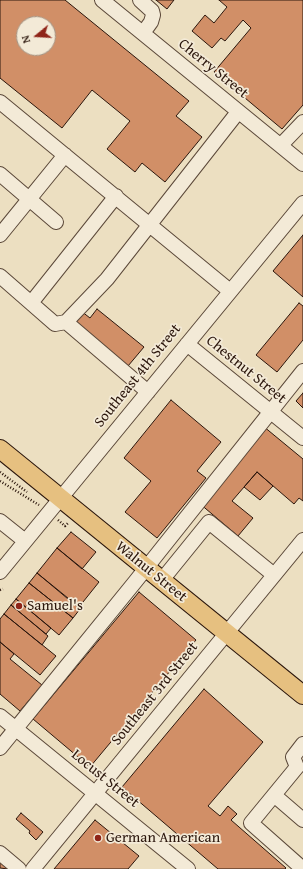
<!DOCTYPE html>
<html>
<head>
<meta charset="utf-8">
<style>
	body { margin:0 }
	#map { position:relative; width:303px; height:869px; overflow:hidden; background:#ecdfc1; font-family:"Gentium Book Plus",serif }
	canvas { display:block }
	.north { position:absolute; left:16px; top:16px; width:40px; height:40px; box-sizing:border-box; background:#f3ead7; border:1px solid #a39586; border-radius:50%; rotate:252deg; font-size:11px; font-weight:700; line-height:16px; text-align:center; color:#2b160c }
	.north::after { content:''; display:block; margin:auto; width:14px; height:18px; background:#8f2418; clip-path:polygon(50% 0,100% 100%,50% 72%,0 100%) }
</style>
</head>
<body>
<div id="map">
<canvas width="303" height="869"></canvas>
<div class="north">N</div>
</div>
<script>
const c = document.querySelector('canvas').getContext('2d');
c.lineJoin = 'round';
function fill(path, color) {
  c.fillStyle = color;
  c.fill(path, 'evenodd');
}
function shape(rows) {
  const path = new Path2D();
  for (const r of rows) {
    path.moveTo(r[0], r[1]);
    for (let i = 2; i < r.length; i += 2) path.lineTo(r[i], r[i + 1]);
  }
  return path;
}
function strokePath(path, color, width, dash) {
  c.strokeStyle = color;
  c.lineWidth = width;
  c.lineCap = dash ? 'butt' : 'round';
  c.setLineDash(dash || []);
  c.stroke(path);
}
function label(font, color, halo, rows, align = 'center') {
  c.font = font + ' "Gentium Book Plus",serif';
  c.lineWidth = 3.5;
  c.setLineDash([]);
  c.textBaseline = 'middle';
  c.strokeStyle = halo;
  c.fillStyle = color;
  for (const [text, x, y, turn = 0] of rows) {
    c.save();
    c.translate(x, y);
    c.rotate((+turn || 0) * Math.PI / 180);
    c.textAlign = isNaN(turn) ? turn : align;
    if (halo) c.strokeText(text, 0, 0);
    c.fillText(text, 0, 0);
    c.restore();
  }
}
const building = shape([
	[0,0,65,0,189,101,176,116,202,137,165,182,142,163,135,172,107,149,130,121,92,90,62,128,0,78,0,0],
	[24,24,48,24,48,48,24,48,24,24],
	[156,0,174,0,167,9,156,0],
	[219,0,303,0,303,105,282,129,214,72,251,28,243,20,225,41,221,38,212,48,192,31,205,15,214,23,227,7,219,0],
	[303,235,303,297,273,271,303,235],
	[299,303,303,306,303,340,277,372,256,355,299,303],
	[97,309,144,347,128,366,73,321,81,311,90,318,97,309],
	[303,393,303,408,296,401,303,393],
	[171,400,221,442,197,471,206,478,157,538,125,512,151,481,124,458,171,400],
	[263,426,303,459,303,501,299,498,294,504,257,472,232,501,253,518,238,536,199,503,263,426],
	[257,472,273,486,260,500,244,487,257,472],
	[71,532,96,552,82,569,57,548,71,532],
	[57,548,99,582,79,607,37,573,57,548],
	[37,573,80,609,73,618,29,583,37,573],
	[29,583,73,618,59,635,16,599,29,583],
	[139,592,196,640,90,767,33,719,139,592],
	[16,599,51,628,46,634,11,605,16,599],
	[11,605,48,636,42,645,4,614,11,605],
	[4,614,56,656,40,675,0,642,0,619,4,614],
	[0,642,14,654,10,659,42,685,20,711,0,694,0,642],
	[204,689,263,742,208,806,220,816,228,806,237,814,231,820,286,868,285,869,218,869,122,787,204,689],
	[21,813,43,832,36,840,29,833,30,831,16,819,21,813],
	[95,820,139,856,128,869,54,869,95,820],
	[0,857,11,865,8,869,0,868,0,857]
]);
const path = shape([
	[0,472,27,492],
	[0,481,39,505],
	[58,520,65,526,69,522],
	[0,590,3,589]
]);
const minor = shape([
	[102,0,303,164],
	[140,0,152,11,153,15,151,22,143,33],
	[0,102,230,291],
	[281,145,303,122],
	[0,174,56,222],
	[0,235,65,155],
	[0,276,55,324,66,322,107,279,238,112],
	[31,303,116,196],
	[66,322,148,392],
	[187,344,303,438],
	[0,521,25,541],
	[0,572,303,203],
	[162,580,209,522,274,575],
	[0,716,188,869],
	[303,744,293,757,297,767,251,823,303,869],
	[0,748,135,582,303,371],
	[274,795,303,820],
	[0,853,19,869],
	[33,869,303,540]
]);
const major = shape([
	[0,449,303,695]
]);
const markers = [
	[19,606,4,"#8f2418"],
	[98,838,4,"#8f2418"]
];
const streetNames = [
	["Cherry Street",213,69,39],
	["Chestnut Street",246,370,39],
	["Southeast 4th Street",138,376,-51],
	["Walnut Street",151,572,39],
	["Southeast 3rd Street",155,694,-51],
	["Locust Street",105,779,39]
];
const poiNames = [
	["Samuel's",27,606],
	["German American",106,838]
];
fill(building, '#d18f67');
strokePath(building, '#2b160c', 1);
strokePath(minor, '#5b4839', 16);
strokePath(major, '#2b160c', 20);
strokePath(path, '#2b160c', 2.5, [1, 2]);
strokePath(minor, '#f3ead7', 14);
strokePath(major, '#e6c080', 18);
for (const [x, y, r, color] of markers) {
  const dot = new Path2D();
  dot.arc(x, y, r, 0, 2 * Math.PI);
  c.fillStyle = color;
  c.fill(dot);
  strokePath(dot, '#f3ead7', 1.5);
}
label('15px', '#2b160c', '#f3ead7', streetNames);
label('15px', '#2b160c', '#f3ead7', poiNames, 'left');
</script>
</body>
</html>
